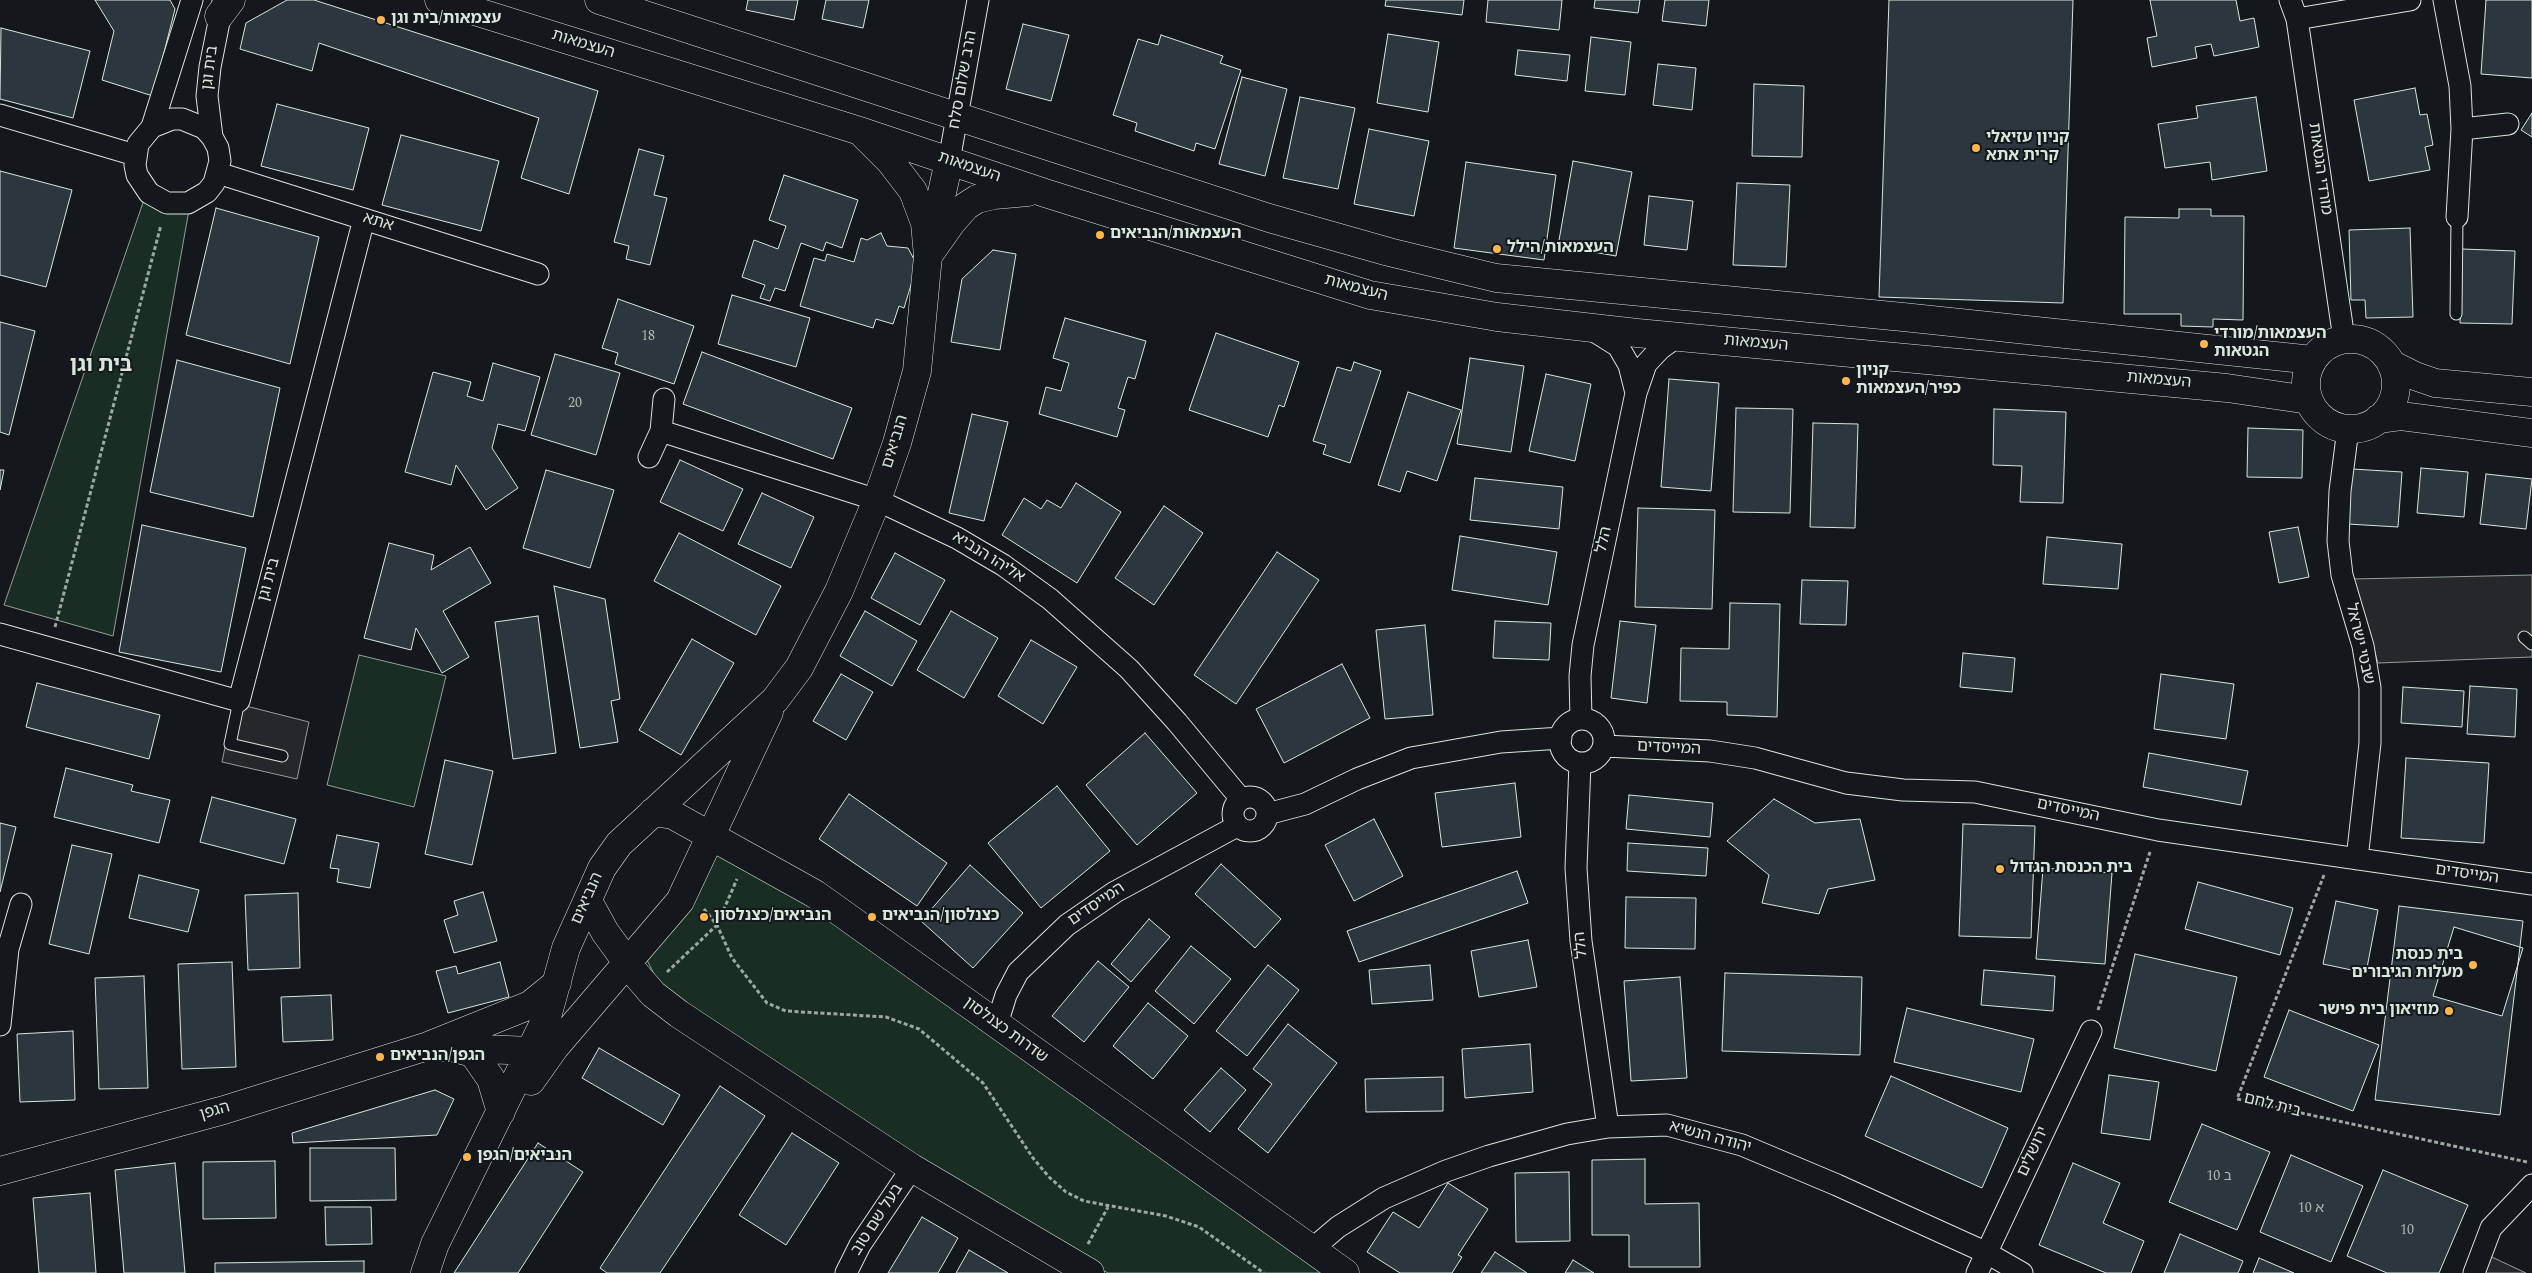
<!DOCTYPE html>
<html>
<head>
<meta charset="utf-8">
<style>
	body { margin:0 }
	canvas { display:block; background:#14181c }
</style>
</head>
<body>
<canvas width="2532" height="1273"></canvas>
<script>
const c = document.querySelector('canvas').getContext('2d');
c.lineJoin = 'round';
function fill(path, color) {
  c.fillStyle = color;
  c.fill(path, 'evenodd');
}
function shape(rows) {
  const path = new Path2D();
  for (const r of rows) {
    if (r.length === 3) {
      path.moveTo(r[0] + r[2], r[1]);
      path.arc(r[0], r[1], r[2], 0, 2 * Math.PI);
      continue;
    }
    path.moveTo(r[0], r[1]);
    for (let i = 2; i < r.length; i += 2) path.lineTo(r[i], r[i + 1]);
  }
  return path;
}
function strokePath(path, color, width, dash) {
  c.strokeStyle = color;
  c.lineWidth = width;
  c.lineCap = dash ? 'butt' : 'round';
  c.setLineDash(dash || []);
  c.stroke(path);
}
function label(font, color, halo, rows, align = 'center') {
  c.font = font + ' Spectral,"Noto Sans Hebrew",serif';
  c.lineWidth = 4;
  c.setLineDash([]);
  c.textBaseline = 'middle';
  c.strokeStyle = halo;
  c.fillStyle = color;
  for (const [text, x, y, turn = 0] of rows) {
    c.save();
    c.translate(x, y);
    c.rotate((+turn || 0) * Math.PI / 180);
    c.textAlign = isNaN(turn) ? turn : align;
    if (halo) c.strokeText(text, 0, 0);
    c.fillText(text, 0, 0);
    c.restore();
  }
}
const green = shape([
	[145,197,189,210,113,636,4,605,145,197],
	[359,655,446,676,414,807,327,785,359,655],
	[714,852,774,878,1341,1273,1108,1273,985,1202,662,990,646,958,714,852]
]);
const parking = shape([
	[2532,575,2532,657,2378,663,2353,579,2532,575],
	[234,703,309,722,297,779,222,762,234,703],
	[2481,1252,2526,1273,2472,1273,2481,1252]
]);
const building = shape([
	[95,0,170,0,175,9,153,96,102,80,114,31,95,0],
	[287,0,314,0,598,91,569,194,521,178,539,118,319,43,312,71,240,49,246,23,287,0],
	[748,0,798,0,794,20,746,10,748,0],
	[826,0,869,0,863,28,822,19,826,0],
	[1386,0,1464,0,1462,15,1385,6,1386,0],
	[1488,0,1562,0,1559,30,1486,22,1488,0],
	[1595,0,1640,0,1638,13,1594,8,1595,0],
	[1665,0,1709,0,1706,26,1662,21,1665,0],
	[1889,0,2073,0,2063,303,1879,297,1889,0],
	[2150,0,2236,0,2240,21,2254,18,2259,47,2214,56,2211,44,2195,47,2197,58,2152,67,2147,38,2157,36,2150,0],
	[2486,0,2532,0,2532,78,2481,74,2486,0],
	[1023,24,1069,35,1051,101,1006,89,1023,24],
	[1,28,90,51,73,118,0,99,1,28],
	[1388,34,1439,42,1428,112,1377,103,1388,34],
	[1161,35,1223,56,1220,63,1241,70,1215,149,1196,143,1194,151,1135,131,1137,123,1113,115,1138,39,1158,45,1161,35],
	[1591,37,1631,42,1625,95,1585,91,1591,37],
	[1518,50,1570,55,1567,81,1515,75,1518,50],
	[1658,64,1696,68,1692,110,1653,105,1658,64],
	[1242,77,1287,89,1265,176,1219,164,1242,77],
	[1754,84,1804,86,1802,157,1752,156,1754,84],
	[2415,88,2420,115,2427,114,2433,145,2425,147,2430,170,2369,181,2354,100,2415,88],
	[1300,97,1355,108,1338,189,1283,178,1300,97],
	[2256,97,2267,171,2212,180,2210,162,2165,168,2158,124,2198,118,2196,106,2256,97],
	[277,104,369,128,353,190,261,166,277,104],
	[2532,113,2532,137,2521,130,2532,113],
	[1369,129,1429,141,1414,216,1354,204,1369,129],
	[401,135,499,161,481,231,382,205,401,135],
	[639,149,664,156,654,195,667,198,650,265,626,259,629,246,614,242,639,149],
	[1573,161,1632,172,1616,256,1558,246,1573,161],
	[1466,162,1556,175,1544,260,1454,248,1466,162],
	[0,171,72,190,46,287,0,275,0,171],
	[784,175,858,200,842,248,826,242,823,251,801,243,785,291,775,288,770,301,760,298,765,285,742,277,754,240,778,249,786,226,769,220,784,175],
	[1737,183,1790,185,1786,267,1733,265,1737,183],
	[1649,196,1693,201,1687,250,1644,245,1649,196],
	[216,208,319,237,290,364,186,335,216,208],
	[2179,209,2211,209,2211,216,2244,216,2243,320,2213,319,2213,327,2181,326,2181,314,2124,314,2125,217,2179,218,2179,209],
	[2410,228,2413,317,2366,318,2365,300,2351,300,2349,230,2410,228],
	[881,233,887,246,908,248,917,265,904,308,899,306,893,324,876,319,873,328,800,306,814,258,825,261,827,254,854,262,861,238,867,240,881,233],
	[2462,249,2515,251,2512,324,2460,323,2462,249],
	[993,250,1016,254,1000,350,951,342,962,279,993,250],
	[732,295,810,318,796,367,718,344,732,295],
	[618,299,694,326,674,384,615,364,618,353,602,348,618,299],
	[1065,318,1146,341,1135,379,1128,377,1118,408,1125,410,1117,437,1039,414,1046,387,1061,391,1069,363,1053,358,1065,318],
	[0,322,35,331,9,435,0,432,0,322],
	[1216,333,1299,362,1284,407,1279,405,1268,437,1189,410,1216,333],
	[702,352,852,408,833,459,683,404,702,352],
	[555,354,620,373,596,455,531,435,555,354],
	[1470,358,1524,366,1511,452,1457,444,1470,358],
	[177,360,280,388,253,517,150,492,177,360],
	[1354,362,1381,371,1350,463,1323,454,1326,445,1313,441,1337,367,1351,371,1354,362],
	[493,363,540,377,525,431,498,424,492,448,518,488,486,510,456,465,451,485,405,472,433,372,471,382,467,396,483,401,493,363],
	[1546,374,1591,384,1575,461,1529,451,1546,374],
	[1669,379,1719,383,1711,491,1661,487,1669,379],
	[1408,392,1461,410,1437,481,1407,471,1400,492,1378,485,1408,392],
	[1736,408,1793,409,1790,513,1733,512,1736,408],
	[1994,409,2066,412,2063,503,2020,502,2022,466,1993,465,1994,409],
	[972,414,1008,422,984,521,949,513,972,414],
	[1813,423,1858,424,1855,528,1810,527,1813,423],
	[2248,428,2303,430,2302,478,2247,477,2248,428],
	[680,460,743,489,723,531,660,502,680,460],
	[2421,468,2468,472,2464,517,2417,513,2421,468],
	[2352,469,2402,472,2398,527,2348,524,2352,469],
	[0,470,4,470,0,490,0,470],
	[546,470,614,490,590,568,523,548,546,470],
	[2486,474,2532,479,2526,529,2480,524,2486,474],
	[1475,478,1563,487,1559,529,1470,520,1475,478],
	[1076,483,1121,512,1077,583,1002,535,1024,498,1041,509,1047,500,1061,508,1076,483],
	[762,493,814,517,791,568,738,544,762,493],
	[1164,506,1203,533,1154,605,1115,578,1164,506],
	[1638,508,1715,510,1712,609,1635,607,1638,508],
	[142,525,246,548,221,672,119,652,142,525],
	[2298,527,2309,577,2279,583,2269,532,2298,527],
	[679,533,781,586,756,635,654,581,679,533],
	[1460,536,1557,552,1548,605,1452,590,1460,536],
	[2047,537,2122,544,2118,589,2043,584,2047,537],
	[389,543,434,555,431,570,470,547,491,583,443,611,469,657,442,673,416,628,411,650,364,638,389,543],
	[1277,552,1319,580,1236,704,1194,675,1277,552],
	[895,553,945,580,920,625,871,598,895,553],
	[1802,580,1848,581,1846,625,1800,624,1802,580],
	[554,586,605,599,620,699,611,701,618,742,580,748,554,586],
	[1730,603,1780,604,1777,717,1727,715,1727,702,1680,701,1681,648,1729,649,1730,603],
	[865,611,917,641,892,686,840,656,865,611],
	[951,611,998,638,964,698,917,670,951,611],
	[538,616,556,753,513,759,495,622,538,616],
	[1495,621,1551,623,1549,660,1493,658,1495,621],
	[1620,621,1656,625,1647,703,1611,698,1620,621],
	[1425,625,1433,715,1385,719,1376,630,1425,625],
	[692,639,734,663,681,755,639,730,692,639],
	[1031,640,1077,667,1043,724,998,696,1031,640],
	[1963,653,2015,658,2012,692,1960,687,1963,653],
	[1342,664,1370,718,1284,763,1256,709,1342,664],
	[841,674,873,692,846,740,813,721,841,674],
	[2161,674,2234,684,2226,739,2154,729,2161,674],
	[37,683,160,715,149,759,26,727,37,683],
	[2470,686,2517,689,2515,737,2467,734,2470,686],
	[2403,687,2464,691,2462,727,2401,723,2403,687],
	[1145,733,1197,793,1137,845,1086,785,1145,733],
	[2149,753,2248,771,2241,805,2143,787,2149,753],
	[2406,758,2489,763,2484,843,2401,838,2406,758],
	[445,760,493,771,472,865,425,854,445,760],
	[66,768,133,785,131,791,170,800,159,843,54,817,66,768],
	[1515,783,1521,837,1442,847,1435,793,1515,783],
	[1057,786,1110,851,1041,908,988,843,1057,786],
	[849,794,947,863,917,906,819,839,849,794],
	[1629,795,1713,803,1710,837,1626,829,1629,795],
	[212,797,296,819,284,864,200,842,212,797],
	[1774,799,1815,823,1860,819,1875,880,1828,889,1819,914,1762,903,1769,875,1727,841,1774,799],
	[1374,819,1403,876,1354,901,1325,845,1374,819],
	[0,823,16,827,0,892,0,823],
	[1963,824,2035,826,2031,938,1959,936,1963,824],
	[337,835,379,843,370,888,337,882,339,869,330,868,337,835],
	[1628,843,1708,848,1706,876,1627,871,1628,843],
	[72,845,112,854,89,954,49,944,72,845],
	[1221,864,1281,919,1255,948,1195,894,1221,864],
	[970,865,1023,913,973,968,921,921,970,865],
	[2043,868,2112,873,2105,964,2036,959,2043,868],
	[1517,871,1528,903,1359,962,1347,931,1517,871],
	[139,875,199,890,188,932,129,918,139,875],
	[2198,882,2293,908,2280,955,2185,929,2198,882],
	[483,892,497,941,454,953,444,920,458,915,454,901,483,892],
	[298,893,300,968,248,970,245,895,298,893],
	[1626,897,1696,898,1695,949,1625,948,1626,897],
	[2336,901,2378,910,2366,973,2323,964,2336,901],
	[2399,906,2523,921,2500,1115,2375,1100,2399,906],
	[1149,919,1170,937,1131,982,1111,964,1149,919],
	[2454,927,2523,948,2502,1016,2433,996,2454,927],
	[1528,940,1537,987,1479,997,1471,951,1528,940],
	[1191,946,1231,979,1194,1024,1155,991,1191,946],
	[2135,954,2237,977,2216,1071,2114,1048,2135,954],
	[1098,961,1129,987,1084,1042,1052,1016,1098,961],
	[232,962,236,1067,182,1069,178,964,232,962],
	[500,962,509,997,448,1013,436,971,456,966,458,974,500,962],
	[1268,965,1299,990,1247,1056,1216,1031,1268,965],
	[1430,965,1433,1000,1372,1004,1369,970,1430,965],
	[1984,970,2055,976,2053,1011,1981,1005,1984,970],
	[1725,973,1862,977,1860,1055,1722,1051,1725,973],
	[144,976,148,1088,99,1089,95,978,144,976],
	[1680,977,1687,1078,1631,1081,1624,981,1680,977],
	[331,995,333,1040,283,1042,281,997,331,995],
	[1148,1003,1188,1036,1153,1079,1113,1046,1148,1003],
	[1907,1008,2034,1039,2021,1092,1894,1062,1907,1008],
	[2289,1010,2379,1045,2353,1111,2264,1077,2289,1010],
	[1288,1024,1337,1063,1268,1153,1238,1129,1272,1084,1253,1069,1288,1024],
	[73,1031,75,1100,20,1102,17,1034,73,1031],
	[1530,1044,1533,1092,1465,1098,1462,1049,1530,1044],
	[599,1048,680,1095,663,1125,582,1078,599,1048],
	[1221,1068,1246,1090,1210,1132,1184,1110,1221,1068],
	[2109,1075,2159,1082,2150,1140,2101,1133,2109,1075],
	[1891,1076,2008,1128,1982,1188,1865,1136,1891,1076],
	[1443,1077,1443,1111,1366,1112,1365,1079,1443,1077],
	[720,1086,765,1116,660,1273,607,1273,600,1268,720,1086],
	[435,1090,454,1099,437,1135,293,1143,292,1133,435,1090],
	[2202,1124,2270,1152,2237,1230,2169,1202,2202,1124],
	[792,1133,839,1163,786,1245,739,1215,792,1133],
	[538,1143,583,1172,518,1273,454,1273,538,1143],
	[310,1148,395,1148,396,1200,310,1201,310,1148],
	[2291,1155,2363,1186,2331,1262,2260,1232,2291,1155],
	[1645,1159,1645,1204,1699,1203,1700,1267,1629,1267,1629,1235,1592,1235,1592,1160,1645,1159],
	[275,1161,276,1218,203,1219,203,1162,275,1161],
	[175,1163,185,1273,124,1273,115,1170,175,1163],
	[2073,1163,2120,1183,2103,1223,2144,1241,2131,1273,2106,1273,2039,1245,2073,1163],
	[2383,1170,2468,1205,2439,1273,2387,1273,2347,1256,2383,1170],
	[1569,1172,1570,1241,1516,1242,1515,1173,1569,1172],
	[1448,1183,1488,1209,1458,1255,1462,1257,1452,1273,1400,1273,1367,1252,1393,1212,1419,1228,1448,1183],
	[90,1193,96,1273,39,1273,33,1198,90,1193],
	[325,1207,371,1207,372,1244,326,1245,325,1207],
	[922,1217,958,1238,938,1273,888,1273,922,1217],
	[2180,1234,2243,1261,2238,1273,2164,1273,2180,1234],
	[969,1250,1008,1273,956,1273,969,1250],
	[1495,1252,1527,1273,1481,1273,1495,1252],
	[2259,1258,2294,1273,2253,1273,2259,1258],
	[1573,1260,1594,1273,1565,1273,1573,1260],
	[364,1261,364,1273,215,1273,215,1263,364,1261]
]);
const path = shape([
	[55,627,161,225],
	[2324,875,2237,1099,2527,1162],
	[704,909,717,925,732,958,767,1003,786,1011,886,1017,919,1029,983,1083,1033,1158,1049,1177,1066,1192,1084,1201,1166,1216,1199,1227,1264,1273],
	[667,972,717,925,737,879],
	[2098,1010,2150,852],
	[1088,1244,1108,1207]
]);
const service = shape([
	[2456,314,2457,217],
	[2524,637,2532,644],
	[239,701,230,744,282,756]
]);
const minor = shape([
	[2290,0,2297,19,2344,339],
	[2444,0,2460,86,2462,129,2457,217],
	[2297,19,2410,0],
	[0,115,135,155],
	[152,127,172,119,182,119,204,128,212,137,218,148,220,161,214,183,207,192,188,203,167,203,149,193,137,175,135,165,138,144,152,127,192,0],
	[2462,129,2508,124],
	[212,137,207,96,210,67,223,2],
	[949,161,978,0],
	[218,173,538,274],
	[1591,329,1618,346,1629,365,1636,393],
	[2348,429,2340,491,2338,541,2342,575,2363,646,2370,688,2370,743,2357,859],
	[661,431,877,500,957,538,1003,565,1050,599,1129,669,1177,722,1241,799],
	[649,457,661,431,664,399],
	[0,634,239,701,364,219],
	[1581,719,1580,676,1583,645,1636,393,1646,364,1660,349,1678,336],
	[1582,741,22],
	[1604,746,1710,751,1755,758,1846,783,1903,790,1975,792,2158,830,2532,884],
	[1580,763,1576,868,1581,941,1608,1127],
	[1250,814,17],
	[1267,814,1305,804,1357,779,1411,758,1501,742,1561,738],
	[997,1024,1006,995,1018,972,1067,925,1115,892,1237,826],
	[0,1025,8,949,21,904],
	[1311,1250,1338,1227,1384,1198,1446,1171,1489,1156,1567,1134,1608,1127,1667,1125,1742,1145,1837,1185,1987,1253,2022,1273],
	[846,1273,860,1245,912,1168],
	[1977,1273,2091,1031],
	[2474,1273,2491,1228,2532,1185]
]);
const tertiary = shape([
	[653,812,673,815,815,894,1345,1273],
	[588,901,605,932,634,972,653,994,679,1014,912,1168,1090,1273],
	[437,1047,531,1051,549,1048],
	[454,1048,473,1053,491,1079,501,1112],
	[531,1081,555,1047,680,901,769,712],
	[0,1171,224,1110,428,1046,530,1005,557,983],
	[425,1273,435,1244,547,1017,566,948,602,868,619,844,775,700,799,668,839,591,877,500,897,443,917,371,928,256,949,161]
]);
const primary = shape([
	[439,0,860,131,1045,193,1370,295,1497,317,1637,333,2227,388,2309,400],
	[599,0,1269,218,1389,252,1496,278,1903,317,2313,360],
	[219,16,231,0],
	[864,135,890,161,913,191,925,223,928,256],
	[928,256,952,222,966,206,977,199,994,195,1028,192],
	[2351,384,45],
	[2391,364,2415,376,2435,383,2532,392],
	[2378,419,2401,416,2532,433]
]);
const markers = [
	[381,20,5,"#ffb74d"],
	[1976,148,5,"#ffb74d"],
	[1100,235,5,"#ffb74d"],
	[1497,249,5,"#ffb74d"],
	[2204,344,5,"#ffb74d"],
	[1846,381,5,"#ffb74d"],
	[2000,869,5,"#ffb74d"],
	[704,917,5,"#ffb74d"],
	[872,917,5,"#ffb74d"],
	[2473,965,5,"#ffb74d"],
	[2449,1011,5,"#ffb74d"],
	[380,1057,5,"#ffb74d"],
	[467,1157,5,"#ffb74d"]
];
const numberNames = [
	["18",648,337],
	["20",575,404],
	["10 ב",2219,1177],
	["10 א",2311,1209],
	["10",2407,1231]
];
const poiNames = [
	["עצמאות/בית וגן",391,20],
	["קניון עזיאלי",1986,139],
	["קרית אתא",1986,157],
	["העצמאות/הנביאים",1110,235],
	["העצמאות/הילל",1507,249],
	["העצמאות/מורדי",2214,335],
	["הגטאות",2214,353],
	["קניון",1856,372],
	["כפיר/העצמאות",1856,390],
	["בית הכנסת הגדול",2010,869],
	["הנביאים/כצנלסון",714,917],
	["כצנלסון/הנביאים",882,917],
	["בית כנסת",2463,956,"right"],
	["מעלות הגיבורים",2463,974,"right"],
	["מוזיאון בית פישר",2439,1011,"right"],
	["הגפן/הנביאים",390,1057],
	["הנביאים/הגפן",477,1157]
];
const streetNames = [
	["העצמאות",583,45,17],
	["בית וגן",211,68,-83],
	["הרב שלום סלח",964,80,-80],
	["העצמאות",969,168,19],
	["מורדי הגטאות",2319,169,82],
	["אתא",378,223,17],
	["העצמאות",1356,289,15],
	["העצמאות",1756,344,5],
	["העצמאות",2159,381,5],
	["הנביאים",896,442,-73],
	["הלל",1605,540,-78],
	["אליהו הנביא",988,558,32],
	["בית וגן",270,580,-75],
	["שבטי ישראל",2359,644,77],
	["המייסדים",1669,749,3],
	["המייסדים",2068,811,12],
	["המייסדים",2467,875,8],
	["הנביאים",588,899,-66],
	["המייסדים",1097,905,-34],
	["הלל",1582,945,-96],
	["שדרות כצנלסון",1005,1031,36],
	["בית לחם",2272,1106,14],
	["הגפן",215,1112,-16],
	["יהודה הנשיא",1710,1138,15],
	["ירושלים",2034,1152,-65],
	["בעל שם טוב",878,1220,-57]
];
const districtNames = [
	["בית וגן",101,367]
];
fill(green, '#1a2d24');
strokePath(green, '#939e99', 1);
fill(parking, '#24282b');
strokePath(parking, '#939e99', 1);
fill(building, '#2c363c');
strokePath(building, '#d8e6dc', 1);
strokePath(service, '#d8e6dc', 13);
strokePath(minor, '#d8e6dc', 23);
strokePath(tertiary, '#d8e6dc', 29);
strokePath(primary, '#d8e6dc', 29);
strokePath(path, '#9da8a2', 3, [4, 2.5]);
strokePath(service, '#14181c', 11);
strokePath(minor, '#14181c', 21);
strokePath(tertiary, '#14181c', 28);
strokePath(primary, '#14181c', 28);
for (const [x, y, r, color] of markers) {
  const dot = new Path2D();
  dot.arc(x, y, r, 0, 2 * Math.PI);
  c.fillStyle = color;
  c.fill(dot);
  strokePath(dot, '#14181c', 2);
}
label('14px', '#adbab4', null, numberNames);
label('bold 16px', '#d8e6dc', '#14181c', poiNames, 'left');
label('16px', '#d8e6dc', '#14181c', streetNames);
label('bold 21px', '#d8e6dc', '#14181c', districtNames);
</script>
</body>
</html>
